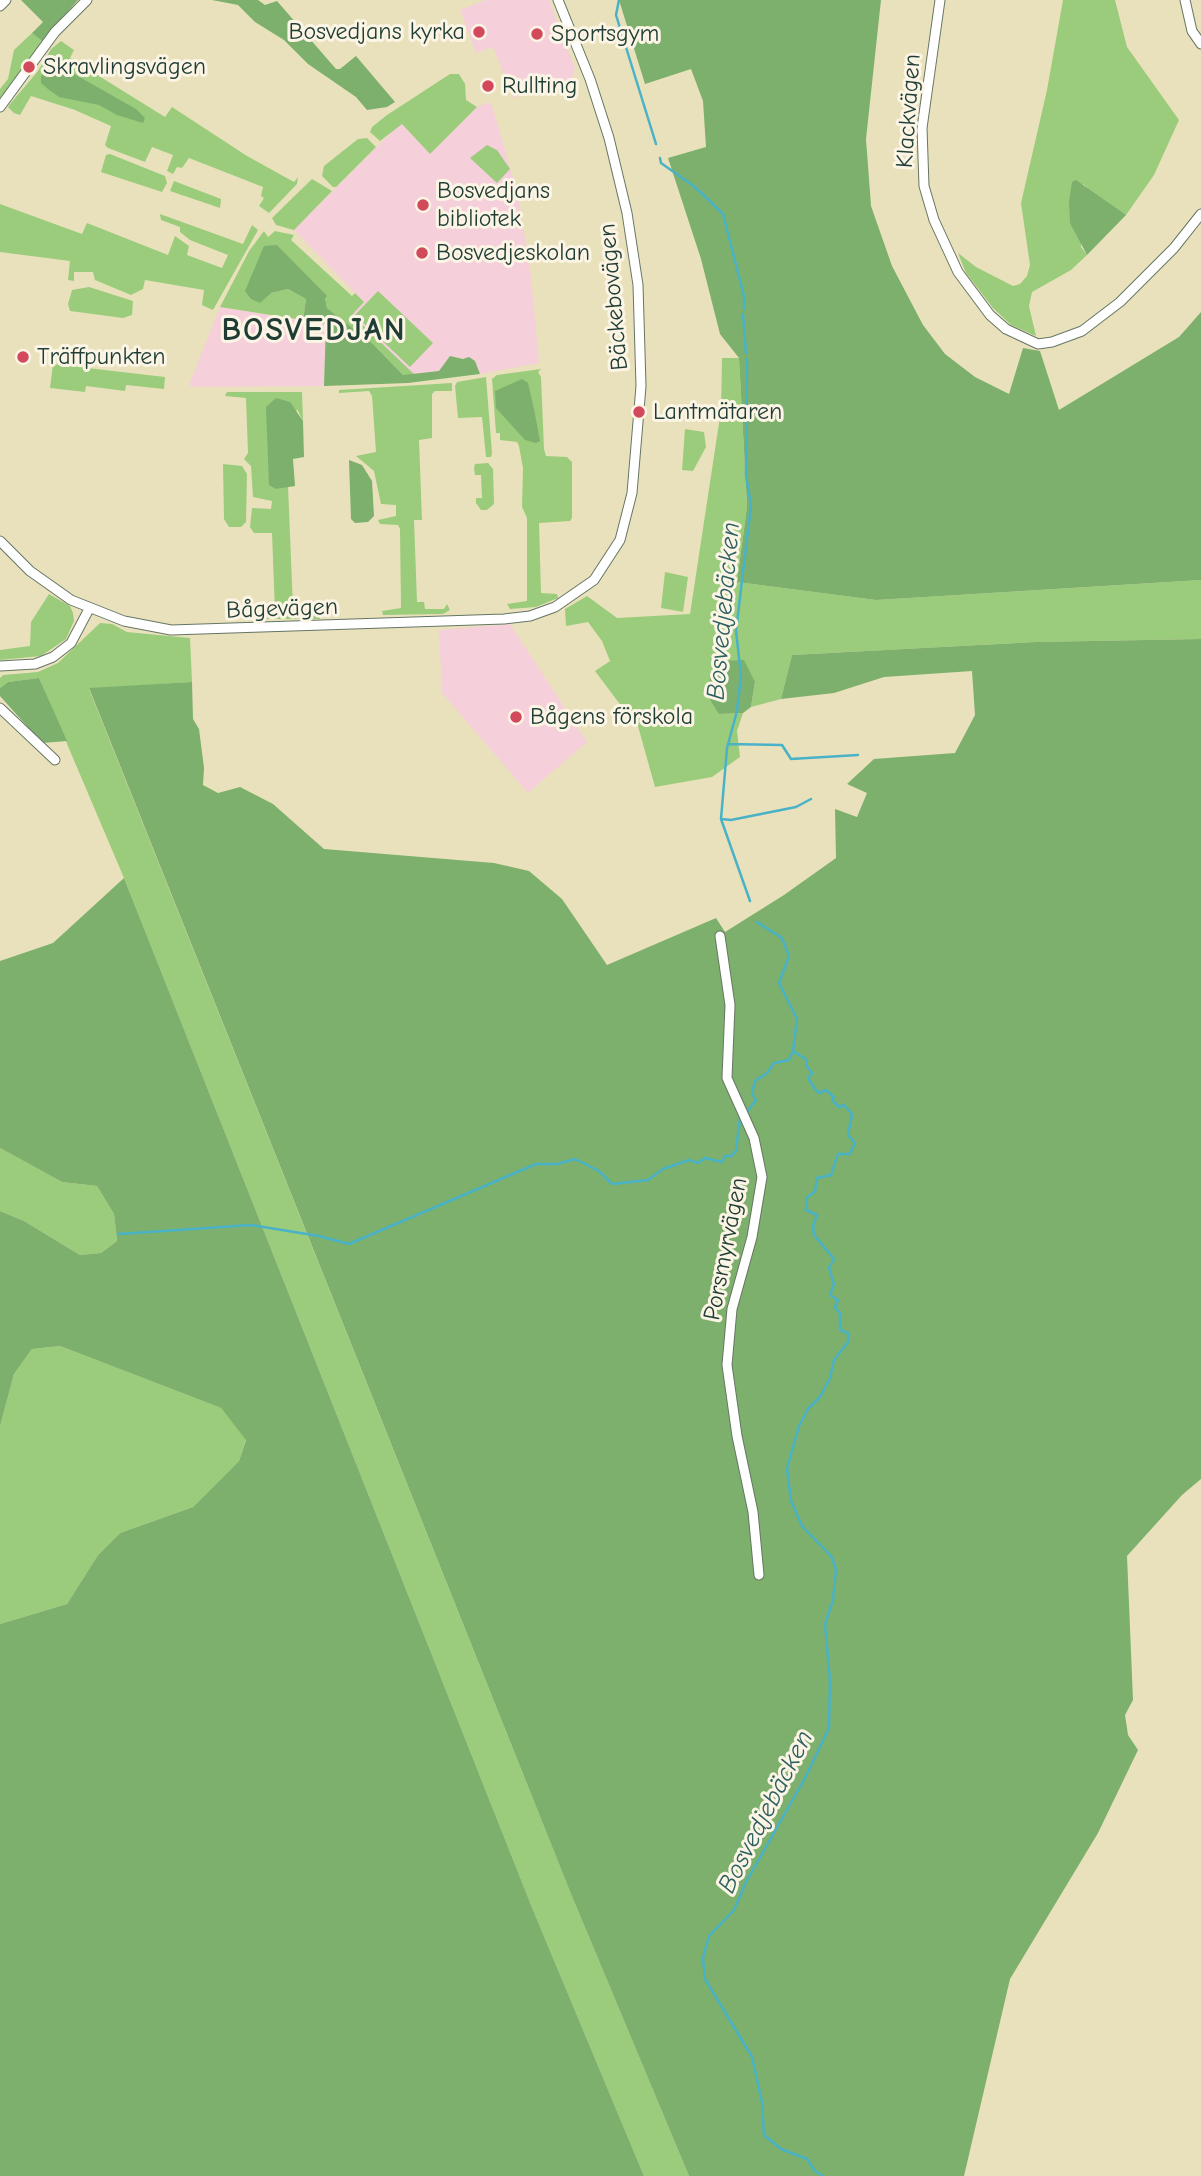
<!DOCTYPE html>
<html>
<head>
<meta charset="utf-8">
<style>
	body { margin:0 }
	canvas { display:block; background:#e9e1bc }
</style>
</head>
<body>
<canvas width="1201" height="2176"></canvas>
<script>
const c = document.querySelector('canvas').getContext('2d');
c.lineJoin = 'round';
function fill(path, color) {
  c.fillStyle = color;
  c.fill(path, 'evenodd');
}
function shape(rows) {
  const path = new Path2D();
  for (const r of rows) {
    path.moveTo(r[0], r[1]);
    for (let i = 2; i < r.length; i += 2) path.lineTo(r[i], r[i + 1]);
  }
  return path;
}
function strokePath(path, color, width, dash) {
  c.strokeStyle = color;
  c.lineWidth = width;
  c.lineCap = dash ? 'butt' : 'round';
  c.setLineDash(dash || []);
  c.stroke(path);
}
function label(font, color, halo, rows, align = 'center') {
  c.font = font + ' "Comic Neue",sans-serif';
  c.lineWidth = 6;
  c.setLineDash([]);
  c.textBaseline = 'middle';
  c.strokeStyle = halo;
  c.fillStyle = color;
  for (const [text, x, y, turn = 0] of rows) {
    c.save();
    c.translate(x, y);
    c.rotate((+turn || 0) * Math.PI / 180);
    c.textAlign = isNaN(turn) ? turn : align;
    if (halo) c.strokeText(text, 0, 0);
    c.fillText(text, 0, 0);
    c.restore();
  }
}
const built = shape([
	[486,0,549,0,575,68,572,78,513,98,493,47,476,53,460,10],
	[491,102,518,195,531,276,539,363,480,374,475,361,451,356,440,371,415,375,351,315,364,302,294,230,401,123,430,154,477,107],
	[220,307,326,324,324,386,192,387,189,385],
	[510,624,587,742,528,793,442,693,439,630]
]);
const green = shape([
	[1063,0,1115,0,1127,47,1179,120,1154,175,1126,215,1101,200,1083,184,1081,247,1087,255,1071,270,1032,292,1029,306,1036,336,1011,325,993,308,966,273,958,253,976,267,1013,286,1020,284,1027,276,1030,265,1021,203,1047,90],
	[32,33,42,41,0,98,0,89,8,79,14,50],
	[61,41,74,50,70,58,165,117,172,107,247,156,294,182,298,177,297,184,269,213,259,206,264,198,261,196,263,187,189,158,182,168,177,167,173,174,167,171,173,155,152,147,145,162,108,148,105,145,111,126,75,110,31,96,20,115,14,113,8,107,10,104,38,71,51,49],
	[450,74,459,74,465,84,466,100,477,107,430,154,402,124,380,141,370,132,372,127,387,115],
	[367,138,376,147,336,187,333,187,322,176,324,166,358,139],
	[487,145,497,150,510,169,497,183,470,158],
	[110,154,165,176,167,183,162,192,101,172,106,155],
	[312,179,332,191,294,230,276,225,272,218],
	[174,181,221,199,220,208,170,191],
	[0,204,82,234,87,223,168,255,175,236,189,246,187,255,222,268,228,255,190,240,180,232,180,227,161,220,160,214,243,244,252,225,258,230,213,310,202,305,204,290,145,280,143,289,131,295,95,280,93,272,74,272,74,281,68,280,70,261,0,252],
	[264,231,268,237,275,231,294,235,291,240,352,296,355,293,364,302,352,315,415,375,403,375,373,344,327,308,325,298,277,245,271,293,288,289,306,299,303,320,220,307,249,251],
	[89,287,133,301,132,315,123,318,70,311,68,304,72,290],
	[378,291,433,343,410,367,355,315],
	[722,358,739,358,747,506,737,582,876,600,1201,580,1201,639,1036,642,792,655,781,699,751,707,755,682,719,714,743,713,737,731,740,757,712,777,655,787,636,719,622,707,595,671,610,661,602,641,588,622,566,626,565,609,587,596,617,618,690,614,721,410],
	[53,364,165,377,164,389,126,385,125,391,86,386,85,392,50,388],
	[541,369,538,372,541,377,544,449,546,456,567,457,572,462,572,518,570,521,539,523,541,593,557,594,558,598,536,607,510,609,507,604,527,601,527,518,522,507,523,468,519,446,517,442,500,440,500,433,496,433,492,379,497,375],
	[486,377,492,453,491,457,486,457,482,417,458,418,455,386,457,382],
	[452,383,452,391,435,391,432,394,432,438,419,440,422,520,414,520,417,602,424,602,425,609,444,609,447,604,450,610,443,614,383,615,382,611,401,608,400,529,398,525,380,524,378,520,396,516,396,505,381,504,374,471,356,456,376,452,372,396,369,391,339,393,339,390],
	[227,392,302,392,303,421,297,409,276,489,288,486,293,608,301,608,301,614,313,616,315,610,320,611,320,619,255,619,254,616,255,613,275,612,272,533,254,533,250,527,252,508,271,509,272,501,253,497,251,466,244,459,248,453,246,398,225,396],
	[685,429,704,432,706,447,693,471,682,470],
	[488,463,493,469,494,504,487,510,481,510,476,503,476,498,482,498,481,475,475,475,474,468,475,464],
	[223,464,242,466,247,474,246,522,241,527,229,527,224,519],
	[665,572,688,577,683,612,661,608],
	[49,594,70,606,73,613,74,621,66,639,41,656,0,660,0,650,30,646,31,622],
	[100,623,112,624,127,632,190,638,192,682,89,689,571,1894,689,2176,644,2176,533,1910,124,878,39,678,8,682,0,688,0,695,0,678,3,675,38,672,58,663],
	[0,1148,62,1182,97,1186,114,1214,117,1241,101,1253,80,1255,24,1221,0,1211],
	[60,1346,221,1408,246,1439,239,1461,193,1507,120,1533,98,1555,67,1604,0,1624,0,1426,14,1374,32,1349]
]);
const forest = shape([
	[21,0,78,0,42,41,32,33,43,22],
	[212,0,258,0,265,5,277,1,336,69,340,69,356,56,395,102,387,107,367,110,356,97,308,64,284,40,255,22,238,5],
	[619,0,881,0,866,139,871,206,892,266,923,325,945,354,975,377,1009,394,1023,348,1040,351,1059,410,1179,337,1201,312,1201,580,876,600,737,582,747,506,739,358,720,334,701,259,668,158,706,147,703,101,691,69,645,84],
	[53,62,136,109,145,118,143,123,117,115,99,105,59,97,48,89,41,83,41,76],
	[1076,180,1126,215,1087,255,1070,223,1069,202,1072,182],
	[277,245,327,296,325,298,327,308,373,344,403,375,439,371,450,356,463,359,469,357,475,361,480,374,408,383,324,386,326,324,303,320,306,299,288,289,271,293,260,303,251,299,245,291,264,246],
	[522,379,528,383,534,409,540,441,536,443,525,440,496,408,495,391],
	[276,398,290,402,303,421,304,457,293,459,295,486,276,489,269,485,266,407],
	[349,460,362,465,372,481,374,516,368,522,355,523,351,519],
	[1201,639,1201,1479,1182,1495,1127,1556,1133,1700,1125,1715,1128,1735,1138,1750,1098,1833,1010,1979,964,2176,689,2176,571,1894,89,688,192,682,193,719,199,729,204,768,203,785,218,793,240,787,273,804,324,849,494,863,529,871,562,899,607,965,716,918,725,932,784,895,836,858,835,809,857,817,867,793,847,784,874,759,955,753,975,715,972,671,884,677,834,693,781,699,792,655,1036,642],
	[744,660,755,682,751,707,743,713,719,714,709,698,710,673,719,661],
	[39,678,67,741,42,743,0,696,0,688,8,682],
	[124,878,533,1910,644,2176,0,2176,0,1624,67,1604,98,1555,120,1533,193,1507,239,1461,246,1440,221,1408,60,1346,32,1349,14,1374,0,1426,0,1211,24,1221,80,1255,101,1253,117,1241,114,1214,97,1186,62,1182,0,1148,0,961,53,943]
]);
const stream = shape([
	[619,0,616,15,656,144],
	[660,158,661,163,695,187,723,214,744,296,744,309],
	[743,314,746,354],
	[747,359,746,476,751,505,736,631,741,675,737,711,727,748,721,819,750,901],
	[728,744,782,745,791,759,858,755],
	[721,819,731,820,796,807,811,799],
	[757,922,782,938,789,956,779,983,797,1019,793,1051,807,1060,806,1065,812,1073,808,1078,815,1089,819,1093,826,1090,834,1097,832,1100,839,1107,844,1105,852,1114,848,1135,855,1143,850,1154,838,1154,831,1175,817,1178,815,1192,807,1197,806,1210,817,1215,813,1226,814,1235,834,1259,829,1268,834,1284,830,1295,838,1300,835,1307,840,1314,840,1330,848,1333,848,1342,834,1360,830,1378,820,1397,808,1409,799,1426,787,1469,791,1501,802,1526,831,1556,836,1569,833,1600,825,1624,830,1681,829,1728,805,1778,746,1882,734,1910,709,1936,703,1958,705,1979,752,2057,762,2102,764,2135,781,2149,807,2159,815,2171,823,2176],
	[746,1113,756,1100,752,1093,755,1081,767,1073,774,1063,789,1060,793,1051],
	[119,1234,251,1225,319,1236,349,1244,536,1164,557,1164,575,1159,599,1171,612,1184,648,1180,663,1169,689,1160,698,1163,705,1158,722,1162,725,1156,731,1156,736,1151,740,1119]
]);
const minor = shape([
	[940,0,922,128,924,186,934,220,958,272,990,315,1006,329,1038,344,1052,342,1082,331,1120,302,1174,248,1201,214],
	[1185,0,1192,31,1201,44],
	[0,6,6,0],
	[0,107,55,32,87,0],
	[0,541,30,571,71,600,124,621,171,630,504,619,530,616,555,607,594,580,620,540,632,493,641,386,638,285,627,213,609,138,590,79,558,0],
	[0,666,35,664,53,657,71,643,89,609],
	[0,708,55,760],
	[720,936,730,1005,727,1078,754,1138,762,1177,752,1237,732,1309,727,1365,737,1436,753,1512,759,1575]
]);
const markers = [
	[479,32,7,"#d1495b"],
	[537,34,7,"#d1495b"],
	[29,67,7,"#d1495b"],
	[488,86,7,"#d1495b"],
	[423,205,7,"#d1495b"],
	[422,253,7,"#d1495b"],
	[23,357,7,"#d1495b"],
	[639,412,7,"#d1495b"],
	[516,717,7,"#d1495b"]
];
const poiNames = [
	["Bosvedjans kyrka",465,32,"right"],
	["Sportsgym",551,34],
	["Skravlingsvägen",43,67],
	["Rullting",502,86],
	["Bosvedjans",437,191],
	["bibliotek",437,219],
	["Bosvedjeskolan",436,253],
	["Träffpunkten",37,357],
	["Lantmätaren",653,412],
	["Bågens förskola",530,717]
];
const streetNames = [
	["Klackvägen",909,111,-86],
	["Bäckebovägen",614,297,-95],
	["Bågevägen",282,609,-2],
	["Porsmyrvägen",726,1249,-79]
];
const waterNames = [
	["Bosvedjebäcken",724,611,-85],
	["Bosvedjebäcken",766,1812,-63]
];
const districtNames = [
	["BOSVEDJAN",314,331]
];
fill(built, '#f5cfda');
fill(green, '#9bcc7c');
fill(forest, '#7cb06c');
strokePath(stream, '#49b2c7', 2.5);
strokePath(minor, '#667664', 11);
strokePath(minor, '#fff', 9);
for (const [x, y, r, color] of markers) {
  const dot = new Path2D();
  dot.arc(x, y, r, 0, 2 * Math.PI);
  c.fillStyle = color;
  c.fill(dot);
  strokePath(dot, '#fcf5e5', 2.5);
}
label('24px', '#1f3d34', '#fcf5e5', poiNames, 'left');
label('24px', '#1f3d34', '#fcf5e5', streetNames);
label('italic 26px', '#2c6060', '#fcf5e5', waterNames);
c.letterSpacing = '2px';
label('bold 32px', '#1f3d34', '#fcf5e5', districtNames);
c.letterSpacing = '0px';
</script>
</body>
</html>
